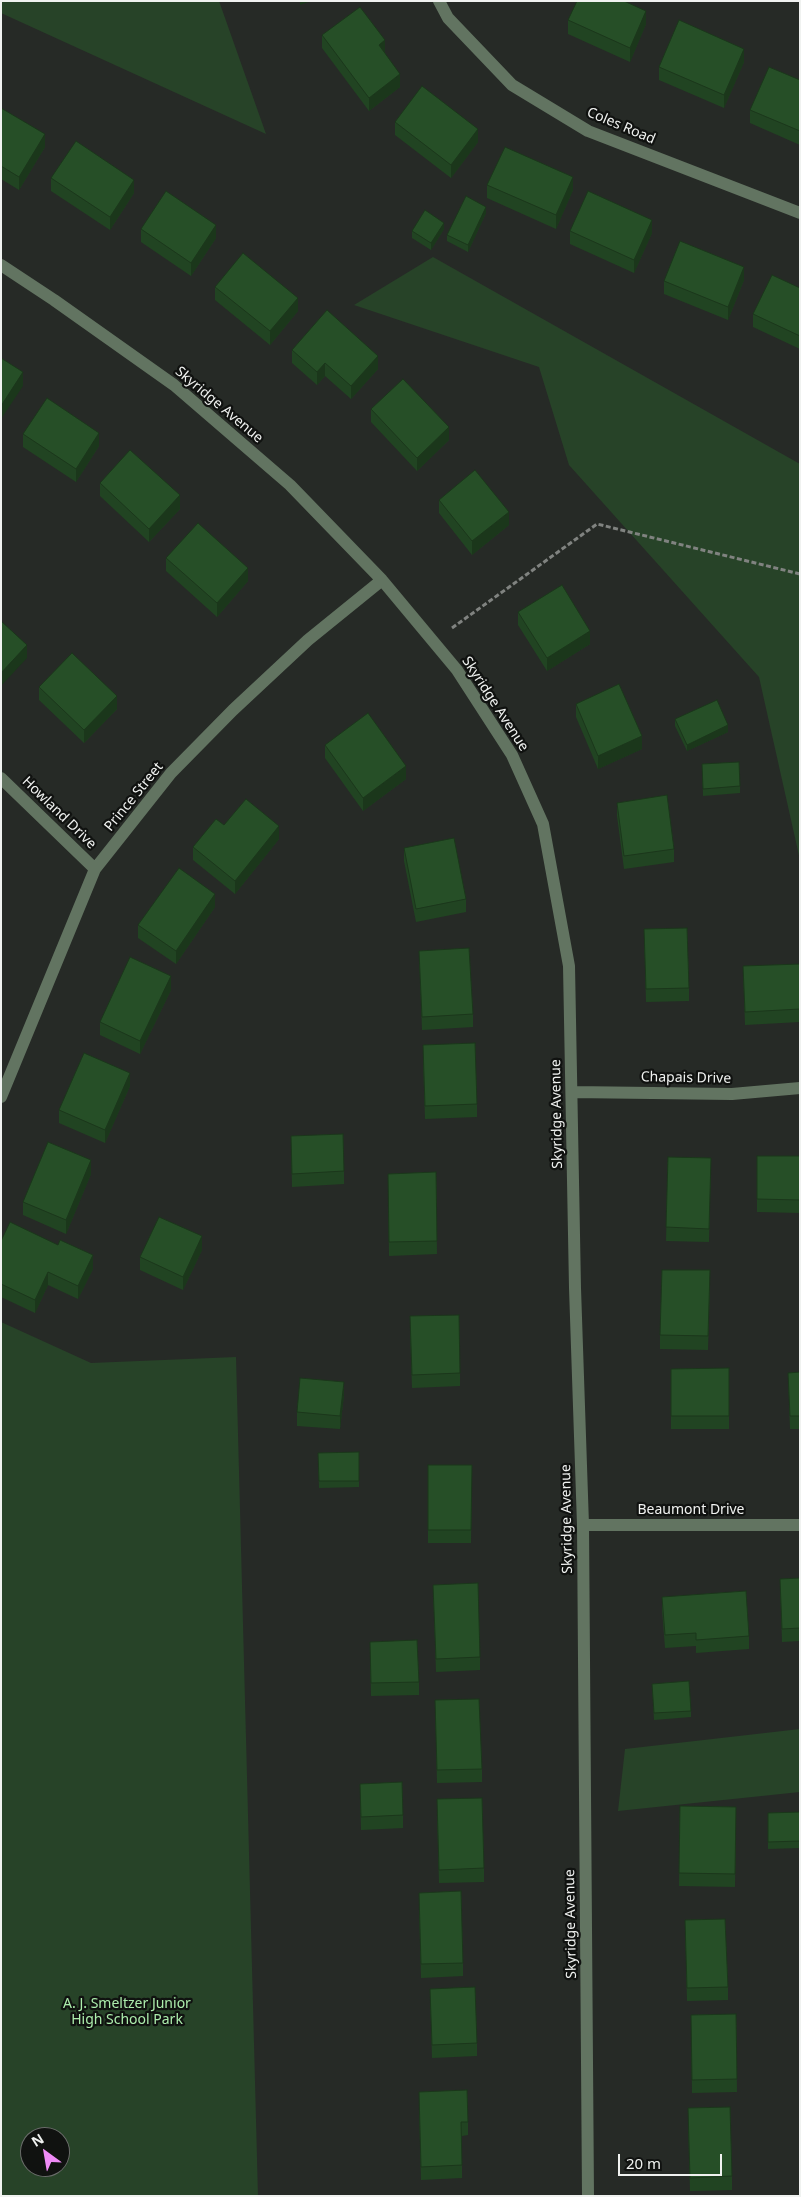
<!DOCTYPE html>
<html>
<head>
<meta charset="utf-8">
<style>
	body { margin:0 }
	#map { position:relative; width:801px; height:2197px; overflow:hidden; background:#262a26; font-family:"Noto Sans",sans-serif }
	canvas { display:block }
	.frame { position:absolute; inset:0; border:2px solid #f0f2f0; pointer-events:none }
	.north { position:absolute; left:20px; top:2127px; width:50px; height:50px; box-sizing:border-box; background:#101210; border:1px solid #6a6c6a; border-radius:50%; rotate:328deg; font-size:14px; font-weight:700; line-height:20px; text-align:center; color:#f0f2f0 }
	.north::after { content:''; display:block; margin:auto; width:18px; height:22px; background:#ef8bf6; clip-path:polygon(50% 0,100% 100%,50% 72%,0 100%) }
	.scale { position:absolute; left:618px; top:2154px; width:104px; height:22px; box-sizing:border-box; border:2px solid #f0f2f0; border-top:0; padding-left:6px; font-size:15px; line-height:18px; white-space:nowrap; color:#f0f2f0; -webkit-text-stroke:4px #101210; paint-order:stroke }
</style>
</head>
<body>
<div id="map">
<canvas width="801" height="2197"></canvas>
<div class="frame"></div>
<div class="north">N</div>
<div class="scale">20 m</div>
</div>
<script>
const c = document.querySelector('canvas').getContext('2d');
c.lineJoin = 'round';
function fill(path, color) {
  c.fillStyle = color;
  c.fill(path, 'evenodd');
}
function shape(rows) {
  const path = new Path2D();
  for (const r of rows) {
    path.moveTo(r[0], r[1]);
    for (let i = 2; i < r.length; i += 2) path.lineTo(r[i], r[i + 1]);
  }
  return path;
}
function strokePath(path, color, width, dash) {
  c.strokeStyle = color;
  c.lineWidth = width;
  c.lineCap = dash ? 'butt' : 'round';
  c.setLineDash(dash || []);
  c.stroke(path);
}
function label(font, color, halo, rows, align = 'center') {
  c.font = font + ' "Noto Sans",sans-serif';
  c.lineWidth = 4.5;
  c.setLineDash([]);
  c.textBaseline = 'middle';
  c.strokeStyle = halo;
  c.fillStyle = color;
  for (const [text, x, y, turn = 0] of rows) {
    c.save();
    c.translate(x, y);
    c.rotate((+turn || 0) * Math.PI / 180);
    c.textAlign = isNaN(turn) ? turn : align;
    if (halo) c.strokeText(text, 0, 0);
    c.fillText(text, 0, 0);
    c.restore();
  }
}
const green = shape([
	[1,1,219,1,266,134,1,13],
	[433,257,800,464,800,860,759,677,569,465,539,367,354,305],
	[1,1322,91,1363,236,1357,258,2196,1,2196],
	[30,2137,60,2137,60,2167,30,2167],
	[800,1729,800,1792,618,1811,625,1749]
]);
const path = shape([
	[452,628,597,524,800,574]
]);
const street = shape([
	[439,1,448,18,512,85,588,131,800,213],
	[1,265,54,300,174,385,290,485,382,580,457,670,512,755,543,824,569,966,575,1288,583,1525,588,2196],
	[1,778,95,869],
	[572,1092,732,1094,800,1088],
	[1,1097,95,869,171,773,233,710,308,640,382,580],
	[583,1525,800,1525]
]);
const wall = shape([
	[568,20,646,24,630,62,568,34],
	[322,35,385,53,400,87,369,111,322,48],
	[744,62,724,108,659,80,659,67],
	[800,80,800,145,750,123,750,110],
	[1,108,45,147,19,190,1,179],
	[395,122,478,142,451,178,395,135],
	[51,178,134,193,110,230,51,191],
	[487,185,573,190,556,229,487,198],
	[486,213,468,252,447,241,447,235],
	[141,229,216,238,191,276,141,242],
	[444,229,431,250,412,238,412,231],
	[570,231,652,233,634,273,570,244],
	[744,280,728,320,664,294,664,281],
	[215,287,298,311,270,345,215,300],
	[800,288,800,349,753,327,753,314],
	[292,350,378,369,351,399,325,376,317,385,292,363],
	[371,409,449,440,417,471,371,422],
	[23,434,99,446,76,482,23,447],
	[100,483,180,509,149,542,100,496],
	[439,500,509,525,472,555,439,513],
	[166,558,248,581,217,617,166,571],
	[518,612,590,644,547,671,518,625],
	[39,687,117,709,84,743,39,700],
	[576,704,642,749,598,769,576,717],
	[675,719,728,732,687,751,675,726],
	[325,745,406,779,363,811,325,758],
	[702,764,740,786,740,793,703,796],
	[617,803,674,849,674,862,624,869,617,816],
	[224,825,279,839,235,894,193,860,193,847],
	[404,848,466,899,466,912,416,922,404,861],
	[215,907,176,964,138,938,138,925],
	[644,929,689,988,689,1001,646,1002],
	[419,951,473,1014,473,1027,422,1030],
	[800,964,800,1022,745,1025,743,966],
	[171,990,140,1054,100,1035,100,1022],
	[423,1058,477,1104,477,1117,425,1119],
	[130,1086,105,1143,59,1123,59,1110],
	[291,1136,344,1171,344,1184,292,1187],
	[757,1156,800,1156,800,1213,757,1212],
	[668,1157,711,1158,709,1242,666,1241],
	[436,1172,437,1254,389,1256,388,1174],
	[91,1174,66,1234,23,1215,23,1202],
	[1,1241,93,1269,78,1299,48,1285,35,1313,1,1297],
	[202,1250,183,1290,140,1270,140,1257],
	[710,1284,708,1350,660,1349,660,1335],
	[410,1329,460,1373,460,1386,412,1388],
	[729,1368,729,1429,671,1429,671,1369],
	[800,1372,800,1429,790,1429,788,1373],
	[344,1395,340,1429,297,1426,297,1412],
	[359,1452,359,1487,319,1488,318,1453],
	[428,1465,472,1465,471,1543,428,1543],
	[800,1578,800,1641,782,1642,780,1579],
	[433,1585,480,1657,480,1670,436,1672],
	[662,1597,749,1636,749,1649,696,1653,696,1646,665,1648,662,1610],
	[370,1642,419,1682,419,1695,371,1696],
	[652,1684,691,1711,691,1717,654,1720],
	[435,1700,482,1769,482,1782,437,1783],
	[360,1784,403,1815,403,1828,361,1830],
	[680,1806,736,1807,735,1887,679,1886],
	[800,1812,800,1848,768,1849,768,1813],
	[437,1813,484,1868,484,1882,439,1883],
	[419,1906,463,1963,463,1976,421,1978],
	[685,1920,728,1987,728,2000,687,2001],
	[430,1989,477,2043,477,2056,432,2058],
	[736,2014,737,2092,692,2093,691,2015],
	[419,2105,468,2122,468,2135,462,2136,462,2178,421,2180],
	[688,2121,732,2176,732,2190,690,2191]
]);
const shadedWall = shape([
	[300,1,311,1,300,5],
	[646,11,646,24,630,62,630,48],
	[385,40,385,53,379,58,379,45],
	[744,49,744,62,724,108,724,95],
	[400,74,400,87,369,111,369,98],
	[478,129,478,142,451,178,451,165],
	[45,134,45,147,19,190,19,177],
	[573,177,573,190,556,229,556,215],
	[134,180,134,193,110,230,110,217],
	[486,207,486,213,468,252,468,245],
	[652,220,652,233,634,273,634,260],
	[444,223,444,229,431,250,431,243],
	[216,225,216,238,191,276,191,263],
	[744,267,744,280,728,320,728,307],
	[298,298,298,311,270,345,270,331],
	[378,356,378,369,351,399,351,386],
	[325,363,325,376,317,385,317,372],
	[23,372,23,386,1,419,1,406],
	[449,427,449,440,417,471,417,458],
	[99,433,99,446,76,482,76,469],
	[180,495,180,509,149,542,149,529],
	[509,512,509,525,472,555,472,541],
	[248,568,248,581,217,617,217,603],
	[590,631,590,644,547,671,547,658],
	[27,645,27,658,1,686,1,673],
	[117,696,117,709,84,743,84,730],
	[728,725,728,732,687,751,687,745],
	[642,736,642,749,598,769,598,756],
	[406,766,406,779,363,811,363,798],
	[279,826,279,839,235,894,235,881],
	[215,894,215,907,176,964,176,951],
	[171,976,171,990,140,1054,140,1041],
	[130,1073,130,1086,105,1143,105,1130],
	[91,1160,91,1174,66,1234,66,1220],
	[202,1236,202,1250,183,1290,183,1277],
	[93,1255,93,1269,78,1299,78,1286],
	[48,1272,48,1285,35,1313,35,1300],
	[344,1382,344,1395,340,1429,340,1416]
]);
const building = shape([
	[577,1,624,1,646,11,630,48,568,20,577,1],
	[360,7,385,40,379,45,400,74,369,98,322,35,360,7],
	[679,20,744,49,724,95,659,67,679,20],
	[769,67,800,80,800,131,750,110,769,67],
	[422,86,478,129,451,165,395,122,422,86],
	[1,108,45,134,19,177,1,166,1,108],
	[76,141,134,180,110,217,51,178,76,141],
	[505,147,573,177,556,215,487,185,505,147],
	[166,191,216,225,191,263,141,229,166,191],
	[588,191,652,220,634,260,570,231,588,191],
	[466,196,486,207,468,245,447,235,466,196],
	[425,210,444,223,431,243,412,231,425,210],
	[680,241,744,267,728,307,664,281,680,241],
	[243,253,298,298,270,331,215,287,243,253],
	[772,275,800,288,800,336,753,314,772,275],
	[327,310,378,356,351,386,325,363,317,372,292,350,327,310],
	[1,358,23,372,1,406,1,358],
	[403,379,449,427,417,458,371,409,403,379],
	[47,398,99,433,76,469,23,434,47,398],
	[130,450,180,495,149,529,100,483,130,450],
	[475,470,509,512,472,541,439,500,475,470],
	[198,523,248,568,217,603,166,558,198,523],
	[562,585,590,631,547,658,518,612,562,585],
	[1,621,27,645,1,673,1,621],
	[72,653,117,696,84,730,39,687,72,653],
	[619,684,642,736,598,756,576,704,619,684],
	[717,700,728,725,687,745,675,719,717,700],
	[368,713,406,766,363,798,325,745,368,713],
	[739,762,740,786,703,789,702,764,739,762],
	[667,795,674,849,624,856,617,803,667,795],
	[246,799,279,826,235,881,193,847,216,819,224,825,246,799],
	[454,838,466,899,416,909,404,848,454,838],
	[179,868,215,894,176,951,138,925,179,868],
	[687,928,689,988,646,989,644,929,687,928],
	[469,948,473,1014,422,1017,419,951,469,948],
	[130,957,171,976,140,1041,100,1022,130,957],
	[800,964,800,1009,745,1012,743,966,800,964],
	[475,1043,477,1104,425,1106,423,1045,475,1043],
	[84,1053,130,1073,105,1130,59,1110,84,1053],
	[343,1134,344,1171,292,1174,291,1136,343,1134],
	[48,1142,91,1160,66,1220,23,1202,48,1142],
	[757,1156,800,1156,800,1200,757,1199,757,1156],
	[668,1157,711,1158,709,1229,666,1227,668,1157],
	[436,1172,437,1241,389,1242,388,1174,436,1172],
	[159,1217,202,1236,183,1277,140,1257,159,1217],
	[10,1222,58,1245,60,1240,93,1255,78,1286,48,1272,35,1300,1,1284,1,1241,10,1222],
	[662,1270,710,1270,708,1336,660,1335,662,1270],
	[459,1315,460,1373,412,1375,410,1316,459,1315],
	[729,1368,729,1416,671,1416,671,1369,729,1368],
	[800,1372,800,1416,790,1416,788,1373,800,1372],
	[300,1378,344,1382,340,1416,297,1412,300,1378],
	[359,1452,359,1481,319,1481,318,1453,359,1452],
	[428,1465,472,1465,471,1530,428,1530,428,1465],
	[800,1578,800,1628,782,1629,780,1579,800,1578],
	[478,1583,480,1657,436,1659,433,1585,478,1583],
	[746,1591,749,1636,696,1640,696,1633,665,1635,662,1597,746,1591],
	[417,1640,419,1682,371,1683,370,1642,417,1640],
	[689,1681,691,1711,654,1713,652,1684,689,1681],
	[479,1699,482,1769,437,1770,435,1700,479,1699],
	[402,1782,403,1815,361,1817,360,1784,402,1782],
	[482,1798,484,1868,439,1870,437,1799,482,1798],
	[680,1806,736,1807,735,1874,679,1873,680,1806],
	[800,1812,800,1841,768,1842,768,1813,800,1812],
	[461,1891,463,1963,421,1964,419,1893,461,1891],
	[725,1919,728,1987,687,1988,685,1920,725,1919],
	[475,1987,477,2043,432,2045,430,1989,475,1987],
	[736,2014,737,2079,692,2080,691,2015,736,2014],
	[467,2090,468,2122,461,2122,462,2165,421,2167,419,2092,467,2090],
	[730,2107,732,2176,690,2178,688,2108,730,2107]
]);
const streetNames = [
	["Coles Road",621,126,23],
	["Skyridge Avenue",219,405,40],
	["Skyridge Avenue",495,704,57],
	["Prince Street",134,797,-51],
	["Howland Drive",59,813,44],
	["Chapais Drive",686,1078,1],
	["Skyridge Avenue",557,1114,-91],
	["Beaumont Drive",691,1510],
	["Skyridge Avenue",567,1519,-91],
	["Skyridge Avenue",571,1924,-91]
];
const parkNames = [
	["A. J. Smeltzer Junior",127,2004],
	["High School Park",127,2020]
];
fill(green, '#274328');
strokePath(path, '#808380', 3, [5, 2.5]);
strokePath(street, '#627461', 12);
fill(wall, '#214422');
fill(shadedWall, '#1b371b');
fill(building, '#264f27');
strokePath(building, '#1b371b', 1);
label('14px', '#f0f2f0', '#101210', streetNames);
label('14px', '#acedac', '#101210', parkNames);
</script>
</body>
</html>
